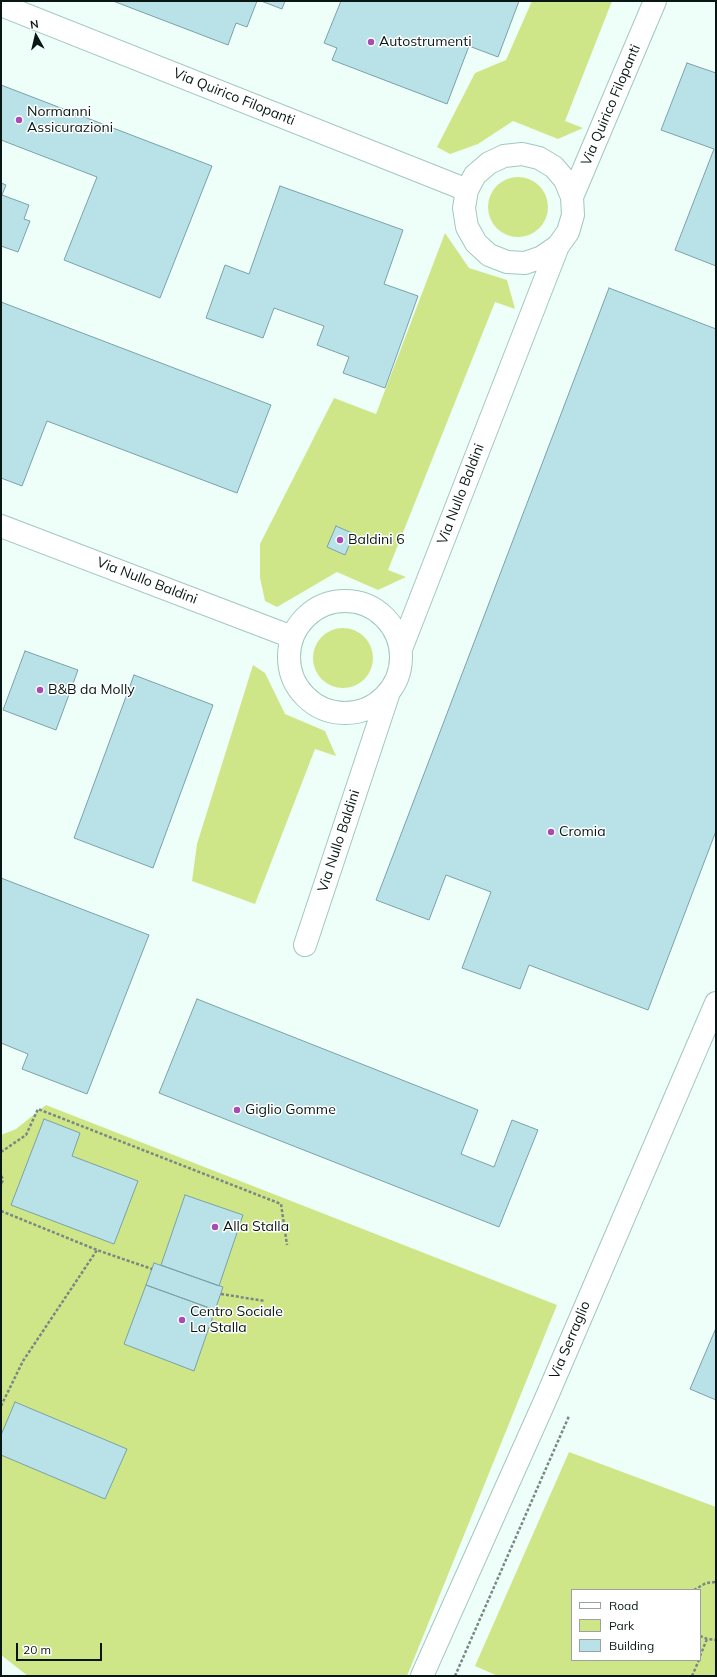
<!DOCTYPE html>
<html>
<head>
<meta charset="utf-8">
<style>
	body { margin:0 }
	#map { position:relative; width:717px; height:1677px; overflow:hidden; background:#eefef9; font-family:Mulish,sans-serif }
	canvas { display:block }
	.frame { position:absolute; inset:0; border:2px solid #081713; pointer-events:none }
	.legend { position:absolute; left:571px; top:1589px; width:130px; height:72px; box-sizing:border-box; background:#fff; border:1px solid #9ca2a1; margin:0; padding:5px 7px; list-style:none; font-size:12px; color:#081713 }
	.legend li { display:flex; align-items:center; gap:8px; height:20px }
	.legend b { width:20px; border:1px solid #9ca2a1 }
	.north { position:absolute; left:16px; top:16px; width:40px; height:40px; -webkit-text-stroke:3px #fff; paint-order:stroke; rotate:352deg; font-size:11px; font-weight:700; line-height:16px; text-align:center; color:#081713 }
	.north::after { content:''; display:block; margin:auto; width:14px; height:18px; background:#081713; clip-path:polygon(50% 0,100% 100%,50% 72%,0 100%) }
	.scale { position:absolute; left:16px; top:1643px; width:86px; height:18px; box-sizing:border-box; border:2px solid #081713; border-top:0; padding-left:5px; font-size:12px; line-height:14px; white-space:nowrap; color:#081713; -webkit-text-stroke:3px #fff; paint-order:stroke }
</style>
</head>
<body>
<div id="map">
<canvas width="717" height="1677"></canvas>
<div class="frame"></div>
<ul class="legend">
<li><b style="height:5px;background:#fff"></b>Road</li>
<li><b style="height:11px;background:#cfe688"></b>Park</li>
<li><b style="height:11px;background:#b8e2e8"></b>Building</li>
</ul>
<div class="north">N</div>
<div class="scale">20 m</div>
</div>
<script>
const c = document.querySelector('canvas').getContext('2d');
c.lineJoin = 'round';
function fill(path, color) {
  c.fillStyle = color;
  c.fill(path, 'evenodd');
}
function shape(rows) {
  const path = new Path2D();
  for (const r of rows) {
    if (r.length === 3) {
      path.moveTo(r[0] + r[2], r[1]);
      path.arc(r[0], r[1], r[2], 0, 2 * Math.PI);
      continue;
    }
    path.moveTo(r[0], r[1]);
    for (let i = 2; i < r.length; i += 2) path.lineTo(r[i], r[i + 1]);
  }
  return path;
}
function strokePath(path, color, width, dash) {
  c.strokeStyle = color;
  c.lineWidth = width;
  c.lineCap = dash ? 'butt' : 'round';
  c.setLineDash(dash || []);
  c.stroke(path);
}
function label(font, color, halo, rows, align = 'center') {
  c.font = font + ' Mulish,sans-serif';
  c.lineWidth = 3;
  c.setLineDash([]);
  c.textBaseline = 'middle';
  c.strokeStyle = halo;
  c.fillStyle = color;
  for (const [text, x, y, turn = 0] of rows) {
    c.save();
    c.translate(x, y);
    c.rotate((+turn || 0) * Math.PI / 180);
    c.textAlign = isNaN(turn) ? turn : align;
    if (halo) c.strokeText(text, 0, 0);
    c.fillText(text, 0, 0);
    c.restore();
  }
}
const green = shape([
	[532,1,612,1,565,121,583,128,558,139,513,121,478,144,450,154,437,147,475,73,506,60],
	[518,207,30],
	[445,233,469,268,507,280,515,309,495,302,388,570,406,577,378,590,337,572,277,607,265,601,260,578,260,544,334,398,376,414],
	[343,658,30],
	[253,665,265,673,285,714,325,731,336,756,315,749,255,904,192,881,197,844],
	[46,1105,557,1305,407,1676,28,1676,1,1655,1,1135,16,1129],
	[569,1452,716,1507,716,1676,498,1676,475,1666],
	[572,1590,700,1590,700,1660,572,1660]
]);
const building = shape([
	[113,1,257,1,247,27,236,23,228,45,113,1],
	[261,1,285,1,282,9,261,1],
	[341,1,519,1,498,57,469,46,447,104,332,60,337,48,324,43,341,1],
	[687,63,716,73,716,266,675,250,714,149,661,130,687,63],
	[1,85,212,166,160,298,64,260,97,177,1,140,1,85],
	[1,183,6,185,2,195,29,205,24,219,30,221,18,252,1,246,1,183],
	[280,186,403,230,384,284,418,296,385,388,343,373,349,357,317,345,324,326,274,308,263,338,206,318,225,265,249,274,280,186],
	[609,288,716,329,716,831,648,1010,529,965,520,989,462,968,491,892,446,875,429,920,376,900,609,288],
	[1,302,271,405,237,493,47,421,22,486,1,478,1,302],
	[336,526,354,534,345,555,327,547,336,526],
	[25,651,78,670,56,730,3,710,25,651],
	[134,675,213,705,153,868,74,838,134,675],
	[1,878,149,935,87,1094,22,1069,28,1054,1,1043,1,878],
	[197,999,478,1110,461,1154,494,1167,512,1120,538,1130,499,1227,159,1093,197,999],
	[44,1119,80,1133,72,1156,138,1181,114,1244,11,1205,44,1119],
	[185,1195,243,1215,219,1286,161,1265,185,1195],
	[154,1263,223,1287,215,1310,146,1285,154,1263],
	[146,1285,215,1310,194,1371,124,1344,146,1285],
	[716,1328,716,1400,690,1389,716,1328],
	[15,1402,127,1449,105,1499,1,1455,1,1435,15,1402]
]);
const path = shape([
	[1,1152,26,1135,38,1109,281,1204,287,1245],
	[1,1176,3,1179,1,1186],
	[1,1211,97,1250,152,1269],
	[221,1294,265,1301],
	[1,1406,23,1361,97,1250],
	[694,1590,706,1583,716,1582],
	[700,1636,707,1639,716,1640],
	[700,1656,707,1639],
	[455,1676,569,1416],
	[692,1676,699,1660]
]);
const street = shape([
	[1,5,467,190],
	[572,197,655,1],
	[1,526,292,637],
	[345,657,56],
	[401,649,558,246,568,232,573,215,572,197,565,180,554,167,539,158,522,154,504,156,489,163,475,175,467,190,464,208,467,227,476,243,489,255,507,262,525,263,542,257,558,246],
	[305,945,389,692],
	[422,1676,544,1403,716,1003]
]);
const markers = [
	[371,42,4,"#a84bb6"],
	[19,120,4,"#a84bb6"],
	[340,540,4,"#a84bb6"],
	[40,690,4,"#a84bb6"],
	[551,832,4,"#a84bb6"],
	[237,1110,4,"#a84bb6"],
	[215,1227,4,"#a84bb6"],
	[182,1320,4,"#a84bb6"]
];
const poiNames = [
	["Autostrumenti",379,42],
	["Normanni",27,112],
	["Assicurazioni",27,128],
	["Baldini 6",348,540],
	["B&B da Molly",48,690],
	["Cromia",559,832],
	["Giglio Gomme",245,1110],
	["Alla Stalla",223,1227],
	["Centro Sociale",190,1312],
	["La Stalla",190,1328]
];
const streetNames = [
	["Via Quirico Filopanti",234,97,22],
	["Via Quirico Filopanti",611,105,-67],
	["Via Nullo Baldini",461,494,-69],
	["Via Nullo Baldini",147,581,21],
	["Via Nullo Baldini",339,841,-72],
	["Via Serraglio",570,1340,-67]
];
fill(green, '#cfe688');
fill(building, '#b8e2e8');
strokePath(building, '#7aa2a8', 1);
strokePath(street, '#a1c8be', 24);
strokePath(path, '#798884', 2.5, [3, 2]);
strokePath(street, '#fff', 22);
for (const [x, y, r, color] of markers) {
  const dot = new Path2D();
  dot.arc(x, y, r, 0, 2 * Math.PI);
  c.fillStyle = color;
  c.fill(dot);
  strokePath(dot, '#fff', 1.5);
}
label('14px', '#081713', '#fff', poiNames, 'left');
label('14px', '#081713', '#fff', streetNames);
</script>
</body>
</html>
